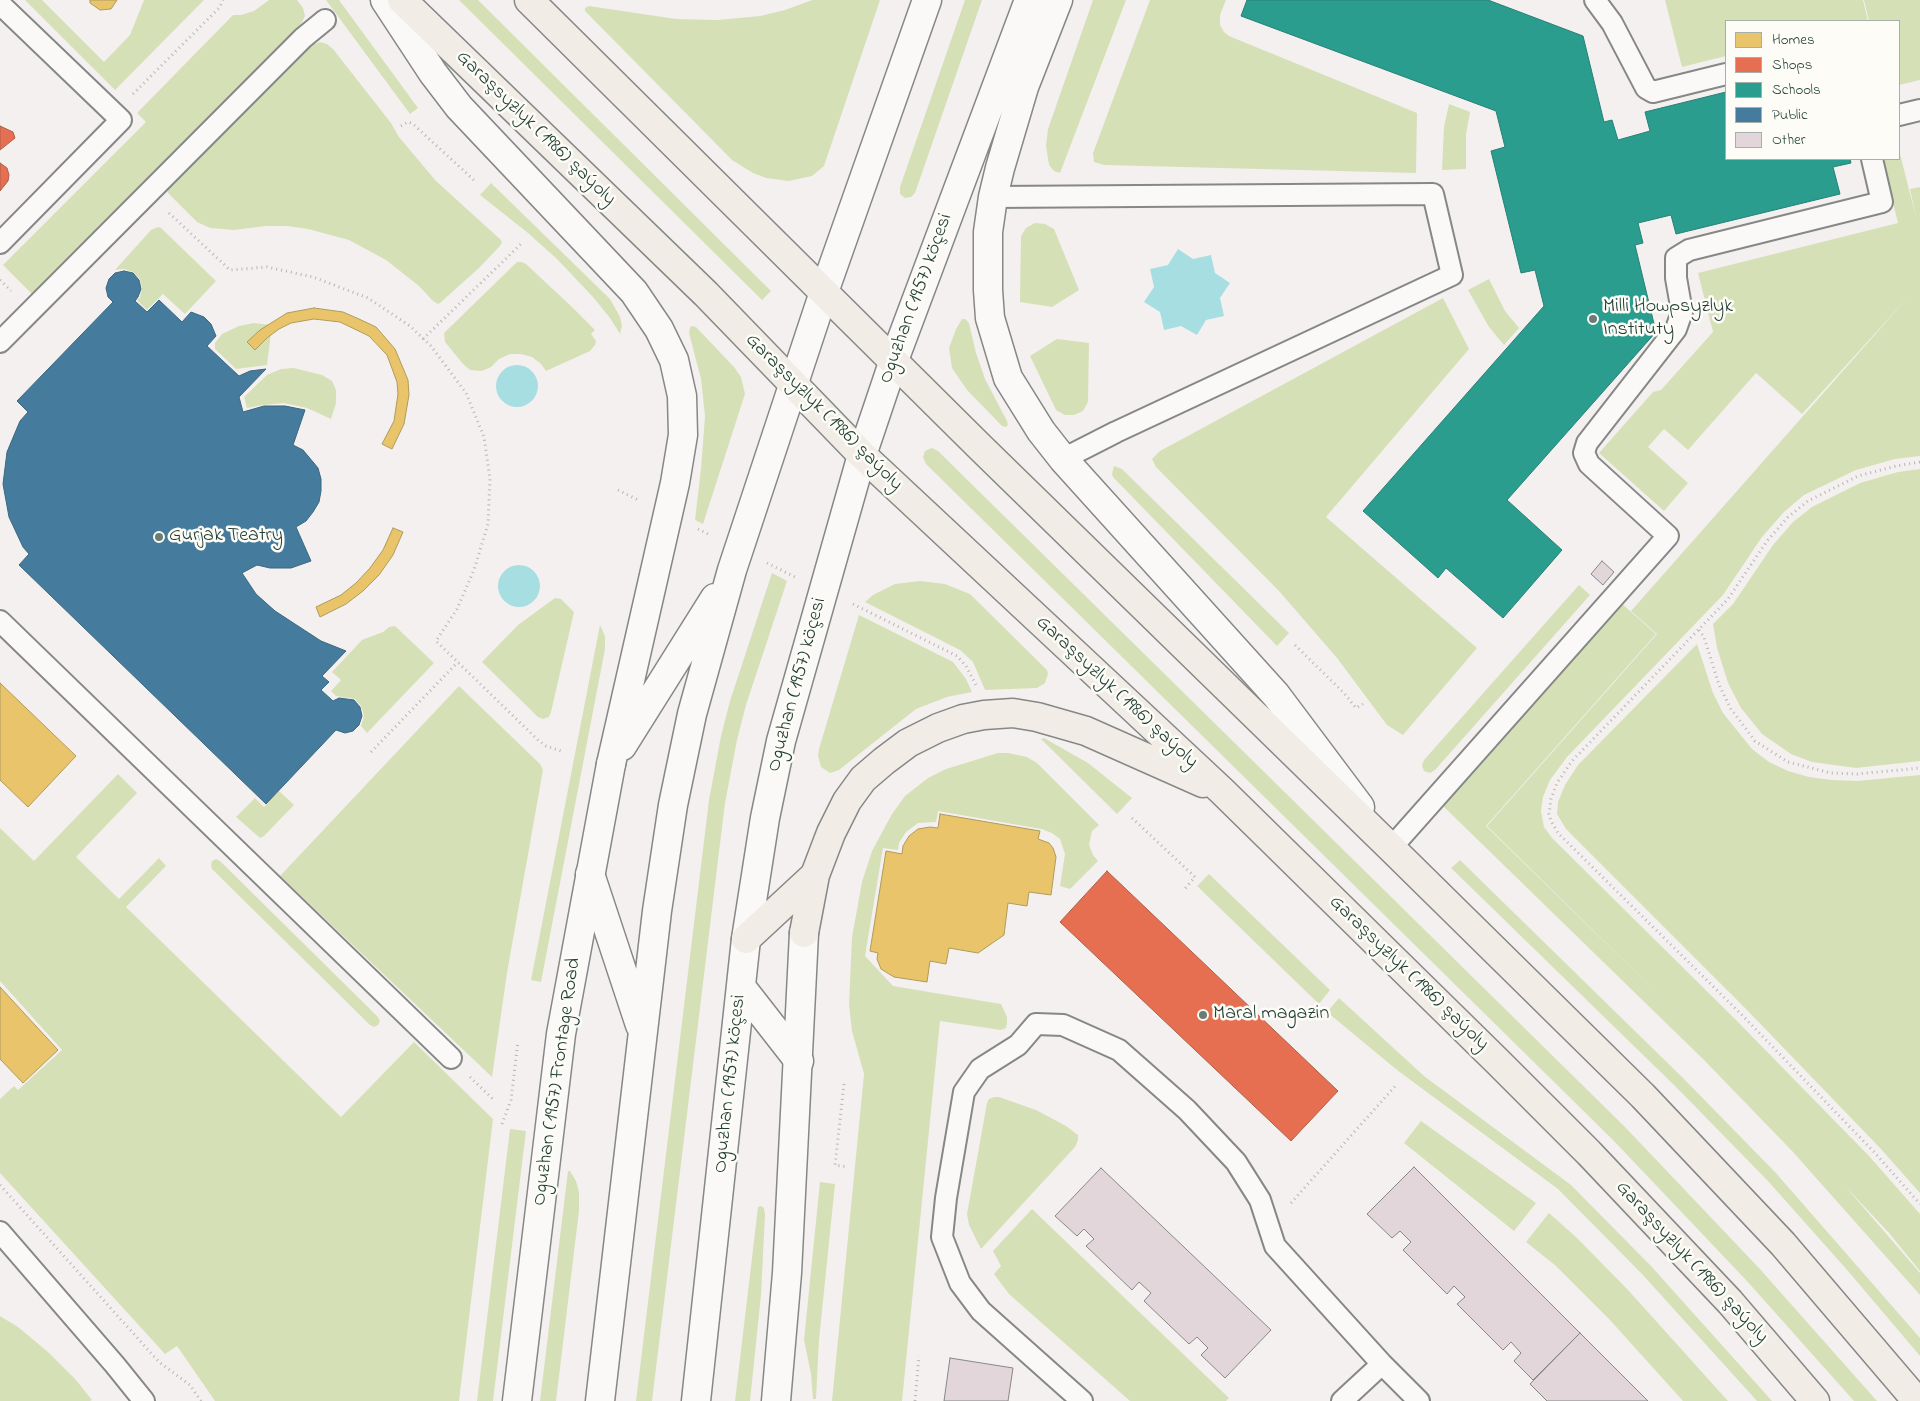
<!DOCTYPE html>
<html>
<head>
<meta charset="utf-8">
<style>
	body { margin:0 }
	#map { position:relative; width:1920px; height:1401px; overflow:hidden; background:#f5f0f0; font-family:"Indie Flower",sans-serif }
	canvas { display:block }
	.legend { position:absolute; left:1725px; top:20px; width:175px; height:140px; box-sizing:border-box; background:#fdfcf7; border:1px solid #a4b0a9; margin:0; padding:6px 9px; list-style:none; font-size:15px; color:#1f3d34 }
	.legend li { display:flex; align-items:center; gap:10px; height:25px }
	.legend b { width:25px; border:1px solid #a4b0a9 }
</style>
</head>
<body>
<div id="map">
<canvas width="1920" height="1401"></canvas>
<ul class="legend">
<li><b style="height:14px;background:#e9c46a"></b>Homes</li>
<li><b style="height:14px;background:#e76f51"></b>Shops</li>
<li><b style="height:14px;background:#2a9d8f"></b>Schools</li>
<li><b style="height:14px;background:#457b9d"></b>Public</li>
<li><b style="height:14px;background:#e3d6db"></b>Other</li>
</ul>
</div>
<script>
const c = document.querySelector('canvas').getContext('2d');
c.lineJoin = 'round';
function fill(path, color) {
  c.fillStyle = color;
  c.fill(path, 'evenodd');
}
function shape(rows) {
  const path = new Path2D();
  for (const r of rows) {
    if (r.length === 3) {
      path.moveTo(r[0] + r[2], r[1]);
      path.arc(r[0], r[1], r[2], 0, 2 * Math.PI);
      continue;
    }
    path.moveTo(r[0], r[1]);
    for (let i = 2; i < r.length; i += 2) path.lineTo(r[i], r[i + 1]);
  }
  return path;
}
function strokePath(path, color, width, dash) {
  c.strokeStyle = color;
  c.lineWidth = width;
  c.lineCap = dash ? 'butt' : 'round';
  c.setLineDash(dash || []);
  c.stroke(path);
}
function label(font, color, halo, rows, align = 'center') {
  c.font = font + ' "Indie Flower",sans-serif';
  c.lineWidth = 5;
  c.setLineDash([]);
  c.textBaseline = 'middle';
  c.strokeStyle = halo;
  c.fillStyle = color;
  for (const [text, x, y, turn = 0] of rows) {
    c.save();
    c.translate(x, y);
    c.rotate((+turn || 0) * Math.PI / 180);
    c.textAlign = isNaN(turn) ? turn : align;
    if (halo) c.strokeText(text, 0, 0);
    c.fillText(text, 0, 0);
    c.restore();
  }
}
const green = shape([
	[25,0,42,0,104,62,130,35,144,0,204,0,115,90],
	[269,0,297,0,303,8,305,16,299,28,34,296,3,265,146,122,137,113,233,15,241,15,254,11],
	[326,0,339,0,418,108,410,114],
	[459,0,478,0,771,291,762,300],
	[812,0,880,0,824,166,812,176,789,181,766,178,753,173,732,160,585,11,585,8,589,6,676,19,718,20,760,16,785,10],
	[965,0,982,0,915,193,911,197,905,198,900,194,900,187],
	[1093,0,1126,0,1060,173,1054,171,1049,165,1046,146,1048,129],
	[1150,0,1226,0,1220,15,1220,25,1224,32,1229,36,1417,113,1416,173,1104,165,1094,162,1093,153],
	[1665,0,1863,0,1868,21,1726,21,1726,56,1682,67],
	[1864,0,1920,0,1920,80,1899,85,1899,21,1869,21],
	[320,42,327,44,333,49,391,123,399,137,436,181,501,240,502,243,499,247,479,268,440,303,438,304,433,301,419,286,386,260,349,240,308,229,287,226,266,226,234,230,210,228,197,222,168,193,167,190,169,186,307,47],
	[1449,104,1470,112,1466,134,1466,169,1442,170,1444,127],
	[1899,150,1916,217,1910,189,1920,187,1920,456,1895,459,1856,470,1804,495,1784,512,1762,537,1723,595,1567,757,1550,780,1543,797,1541,811,1544,827,1553,839,1737,1021,1869,1156,1920,1214,1920,1271,1889,1233,1845,1186,1920,1273,1920,1295,1793,1152,1705,1061,1442,805,1621,603,1656,634,1486,826,1664,1000,1487,826,1657,634,1631,611,1909,296,1802,414,1756,373,1688,450,1664,429,1648,447,1688,483,1664,511,1599,453,1653,392,1661,390,1713,332,1698,273,1898,223,1882,159,1899,159],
	[491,183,610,299,620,317,622,326,620,334,610,318,593,297,557,259,528,233,480,195],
	[1035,223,1045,224,1054,229,1079,290,1052,307,1020,302,1021,236,1026,228],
	[158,227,161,228,216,281,185,314,163,294,147,310,137,300,140,298,142,288,140,279,133,272,124,269,115,270,151,230],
	[517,262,522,262,526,264,572,307,595,330,591,334,596,341,595,345,590,351,546,371,541,364,532,357,521,354,510,354,499,359,491,367,482,371,470,370,463,364,445,342,444,333],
	[1489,279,1505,311,1519,328,1504,345,1489,327,1468,290],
	[1443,298,1469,349,1326,517,1477,648,1403,735,1387,725,1337,658,1279,591,1156,467,1152,459,1160,451],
	[962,319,965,319,969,323,976,353,985,379,1007,421,1008,425,1006,427,1002,426,967,390,952,368,949,348,956,329],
	[254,323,272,325,267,365,236,369,215,349,215,343,222,334,239,326],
	[692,326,696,327,734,367,741,377,745,394,703,524,695,520,701,469,705,416,701,379,689,333,690,327],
	[1057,339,1089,343,1088,402,1083,411,1074,415,1065,415,1056,410,1030,356],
	[294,368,322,375,332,381,336,390,336,403,331,419,307,408,284,403,263,405,247,408,244,397,267,375,281,369],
	[932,448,938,451,1625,1127,1759,1268,1877,1401,1854,1401,1746,1280,1613,1140,926,464,923,457,925,451],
	[1114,466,1122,469,1289,633,1277,646,1113,477,1112,474],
	[1920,469,1920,761,1856,768,1812,762,1791,754,1762,734,1741,708,1728,683,1717,648,1713,624,1733,604,1773,545,1793,522,1812,507,1860,483,1898,472],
	[772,573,787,581,746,705,737,740,725,803,652,1401,636,1401,709,800,721,736,730,701],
	[920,581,945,584,970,594,1047,670,1048,674,1045,683,1037,688,985,690,973,662,960,650,865,602,873,595,895,584],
	[1579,585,1590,595,1435,770,1430,773,1424,771,1422,765,1424,760],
	[555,598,561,599,574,612,551,712,549,717,543,719,538,717,482,662,518,625],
	[859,615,953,662,966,679,972,692,947,697,916,709,839,770,830,773,821,767,818,756,819,749],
	[600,625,605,636,605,649,541,982,531,980],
	[395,626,434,663,367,733,361,726,364,716,361,706,355,699,336,696,331,691,341,680,332,672,362,640,383,632,389,627],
	[1697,644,1713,693,1723,713,1752,749,1769,762,1788,771,1809,777,1832,780,1857,781,1920,775,1920,1193,1880,1148,1748,1011,1566,829,1557,814,1558,802,1565,785,1578,765],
	[459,686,540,764,543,770,507,973,492,1077,280,876],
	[1044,738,1088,763,1132,798,1117,814,1041,739],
	[998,753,1008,753,1027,757,1037,763,1099,825,1092,831,1089,845,1093,855,1098,861,1070,889,1060,886,1065,854,1060,839,1052,833,1041,829,938,811,936,822,918,823,906,832,899,843,898,850,883,848,865,956,893,986,1001,1004,1007,1017,1007,1023,1006,1028,1001,1030,940,1021,902,1401,832,1401,864,1074,852,1031,849,1005,852,937,862,882,872,851,892,814,905,796,928,778,946,769],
	[118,774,137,793,76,857,119,899,159,858,166,866,126,907,341,1117,414,1042,493,1119,459,1401,215,1401,177,1346,165,1354,0,1173,0,1099,14,1086,18,1090,62,1050,0,981,0,828,34,861],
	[279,791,294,805,264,836,260,838,236,817,255,798,264,807],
	[216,859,220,861,378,1017,380,1021,378,1025,374,1027,370,1025,212,869,211,865,212,861],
	[1460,860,1684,1079,1775,1172,1920,1338,1920,1356,1848,1271,1767,1180,1676,1087,1451,868],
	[1209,874,1330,990,1319,1004,1197,886],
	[1339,998,1424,1076,1571,1185,1651,1266,1772,1401,1757,1401,1642,1274,1558,1189,1397,1070,1327,1012],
	[994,1097,999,1097,1036,1110,1066,1126,1078,1135,1078,1140,1075,1147,981,1249,969,1225,967,1214,987,1103,989,1099],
	[1421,1121,1536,1203,1514,1231,1404,1143],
	[510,1129,526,1131,493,1401,477,1401],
	[568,1171,570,1171,576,1181,579,1192,579,1211,556,1401,540,1401],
	[820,1182,835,1184,819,1340,816,1399,813,1399,811,1374,804,1340],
	[761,1206,764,1208,765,1215,761,1295,750,1401,735,1401,758,1207],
	[1032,1209,1229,1398,1226,1401,1130,1401,1009,1294,994,1274,1001,1266,993,1251],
	[1549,1213,1576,1237,1629,1291,1728,1401,1683,1401,1609,1319,1556,1266,1526,1242],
	[0,1316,18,1327,48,1352,76,1380,92,1400,90,1401,0,1401]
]);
const water = shape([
	[1178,249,1193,259,1211,255,1215,273,1230,283,1220,298,1224,316,1206,320,1197,335,1181,326,1164,330,1160,312,1144,302,1154,287,1150,269,1168,265],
	[517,386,21],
	[519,586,21]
]);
const homes = shape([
	[90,0,117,0,111,9,100,10,90,3,90,0],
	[314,308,343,312,359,319,376,327,395,349,408,380,409,395,404,424,392,449,382,444,394,421,398,394,397,382,387,355,369,336,340,322,314,319,291,323,279,329,267,338,255,350,247,342,260,330,287,313,314,308],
	[393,528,403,532,393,555,379,575,363,591,346,604,320,617,316,607,341,595,356,583,370,568,383,550,393,528],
	[0,683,76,756,28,807,0,780,0,683],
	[940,814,1040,831,1038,839,1049,843,1053,848,1056,857,1051,895,1029,892,1027,906,1008,903,1004,935,978,953,949,948,946,964,930,961,927,982,894,977,881,969,877,959,878,953,870,951,886,851,902,854,903,846,909,836,918,829,930,827,938,828,940,814],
	[0,987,58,1050,23,1083,0,1059,0,987]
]);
const shops = shape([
	[0,126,13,132,15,138,0,150,0,126],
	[0,163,7,168,9,175,8,181,0,191,0,163],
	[1107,871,1338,1091,1291,1141,1060,922,1107,871]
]);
const schools = shape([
	[1247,0,1488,0,1583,36,1604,122,1612,120,1618,140,1650,131,1645,112,1726,92,1726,159,1850,159,1851,163,1833,167,1840,194,1676,234,1671,215,1638,223,1643,243,1635,245,1656,332,1507,500,1562,550,1503,618,1446,568,1438,578,1363,511,1544,306,1535,270,1521,273,1491,151,1505,147,1496,111,1241,16,1247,0]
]);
const public = shape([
	[124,271,133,273,139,280,141,289,138,297,135,301,147,312,159,300,182,322,191,312,204,317,211,324,216,336,207,346,239,376,250,371,266,369,239,397,243,412,264,406,285,406,305,410,293,445,303,450,318,468,321,479,321,491,319,502,313,512,306,521,296,527,311,561,291,568,270,568,257,565,242,573,256,594,275,611,321,641,346,651,322,676,329,682,321,690,333,701,339,698,354,700,360,707,362,716,359,725,353,731,345,733,336,730,266,804,19,565,29,554,23,547,9,517,3,484,7,452,20,421,28,412,17,401,113,302,108,297,106,288,109,279,115,273,124,271]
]);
const building = shape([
	[1602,561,1614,572,1603,585,1591,574,1602,561],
	[1414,1167,1580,1333,1533,1380,1514,1361,1521,1353,1511,1342,1503,1350,1457,1304,1465,1297,1454,1286,1447,1294,1403,1250,1411,1242,1400,1231,1392,1238,1367,1214,1414,1167],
	[1101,1168,1271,1330,1225,1378,1201,1355,1208,1348,1197,1337,1189,1344,1144,1301,1151,1293,1139,1282,1132,1290,1086,1246,1094,1239,1084,1229,1077,1236,1055,1216,1101,1168],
	[1580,1333,1648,1401,1547,1401,1530,1384,1580,1333],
	[950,1358,1013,1368,1008,1401,944,1401,950,1358]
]);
const path = shape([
	[133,94,219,8,223,0],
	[401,126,408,122,413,124,476,182],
	[169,213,230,270,267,267,313,277,368,298,410,326,431,346,466,393,484,437,490,479,488,524,474,570,457,609,436,641,539,741,546,746,561,751],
	[0,280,11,291],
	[423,339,522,243],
	[1920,462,1896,466,1858,476,1808,501,1788,517,1767,541,1728,599,1572,761,1557,783,1551,799,1549,814,1551,821,1558,833,1742,1015,1874,1152,1920,1204],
	[618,490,638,500],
	[698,529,710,535],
	[767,563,795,577],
	[853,604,957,656,966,666,976,685],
	[1699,630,1704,637,1719,685,1731,709,1755,741,1772,752,1788,762,1831,773,1857,774,1920,768],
	[1295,645,1344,693,1356,708,1363,704],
	[371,752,458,662],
	[1132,818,1195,877,1183,891],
	[470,1077,495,1101],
	[844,1084,835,1165,848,1167],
	[502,1124,511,1100,518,1041],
	[0,1185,159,1362,190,1385,201,1401],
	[1291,1203,1397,1084],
	[915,1401,919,1356]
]);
const lane = shape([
	[1595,0,1612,23,1646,88,1653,92,1726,74],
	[0,4,121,120,0,243],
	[1899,115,1920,110],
	[993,197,1433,194,1452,275,1116,432,1063,459],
	[0,342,303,38,325,20],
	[0,621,451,1058],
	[1391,848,1668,536,1589,464,1584,453,1587,443,1676,329,1682,312,1676,278,1676,258,1689,250,1882,202,1872,159],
	[0,1232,115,1365,144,1401],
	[1082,1401,981,1311,960,1283,942,1237,946,1198,964,1092,980,1069,1018,1045,1036,1024,1063,1025,1119,1050,1187,1110,1236,1162,1260,1200,1275,1246,1382,1364,1419,1401],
	[1342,1401,1382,1364]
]);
const street = shape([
	[517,1401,561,1034,611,764],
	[776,1401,787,1273,804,933]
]);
const secondary = shape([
	[385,0,433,73,459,107,634,292,659,329,674,360,682,396,683,435,675,483,611,764],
	[1058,0,1024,87,1000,168,993,197,988,232,988,290,990,318,1008,378,1041,431,1063,459,1276,695,1360,807],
	[622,746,715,598],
	[590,874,640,1025],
	[742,988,799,1061],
	[600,1401,657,911,673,805,692,714,732,570,824,292,927,0],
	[696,1401,746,939,765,818,781,741,862,455,894,360,1029,0]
]);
const primary = shape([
	[402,0,706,294,862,455,1222,791,1498,1062,1589,1153,1730,1302,1815,1401],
	[529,0,981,448,1391,848,1643,1096,1783,1244,1917,1401],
	[804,933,815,875,831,833,847,801,863,779,884,761,908,743,938,728,963,719,984,715,1013,713,1037,717,1086,731,1203,783],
	[746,939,815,875]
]);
const markers = [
	[1593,319,5,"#6a7c76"],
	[159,537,5,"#6a7c76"],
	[1203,1015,5,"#6a7c76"]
];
const streetNames = [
	["Garaşsyzlyk (1986) şaýoly",535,129,44],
	["Oguzhan (1957) köçesi",917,299,-70],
	["Garaşsyzlyk (1986) şaýoly",823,413,45],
	["Oguzhan (1957) köçesi",798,685,-75],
	["Garaşsyzlyk (1986) şaýoly",1116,693,43],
	["Garaşsyzlyk (1986) şaýoly",1408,974,44],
	["Oguzhan (1957) Frontage Road",558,1082,-82],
	["Oguzhan (1957) köçesi",731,1084,-84],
	["Garaşsyzlyk (1986) şaýoly",1691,1263,47]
];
const poiNames = [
	["Milli Howpsyzlyk",1603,308],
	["Instituty",1603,331],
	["Gurjak Teatry",169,537],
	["Maral magazin",1213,1015]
];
fill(green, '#d6e0b7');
fill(water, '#a7dee2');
fill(homes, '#e9c46a');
strokePath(homes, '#ac9c5a', 1);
fill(shops, '#e76f51');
strokePath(shops, '#ab6048', 1);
fill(schools, '#2a9d8f');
strokePath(schools, '#278074', 1);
fill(public, '#457b9d');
strokePath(public, '#3a687e', 1);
fill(building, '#e3d6db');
strokePath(building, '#858886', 1);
strokePath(lane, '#858886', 24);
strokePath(street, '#858886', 31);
strokePath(secondary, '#858886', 31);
strokePath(primary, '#858886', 31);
strokePath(path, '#b4b6b4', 3, [1, 4]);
strokePath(lane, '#faf9f8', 20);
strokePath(street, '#faf9f8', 28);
strokePath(secondary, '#faf9f8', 28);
strokePath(primary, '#f1ede6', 28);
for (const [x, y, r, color] of markers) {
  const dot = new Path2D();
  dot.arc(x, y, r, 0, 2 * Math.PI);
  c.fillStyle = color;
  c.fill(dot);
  strokePath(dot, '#fdfcf7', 2);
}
label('20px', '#1f3d34', '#fdfcf7', streetNames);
label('20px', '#1f3d34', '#fdfcf7', poiNames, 'left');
</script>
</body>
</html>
